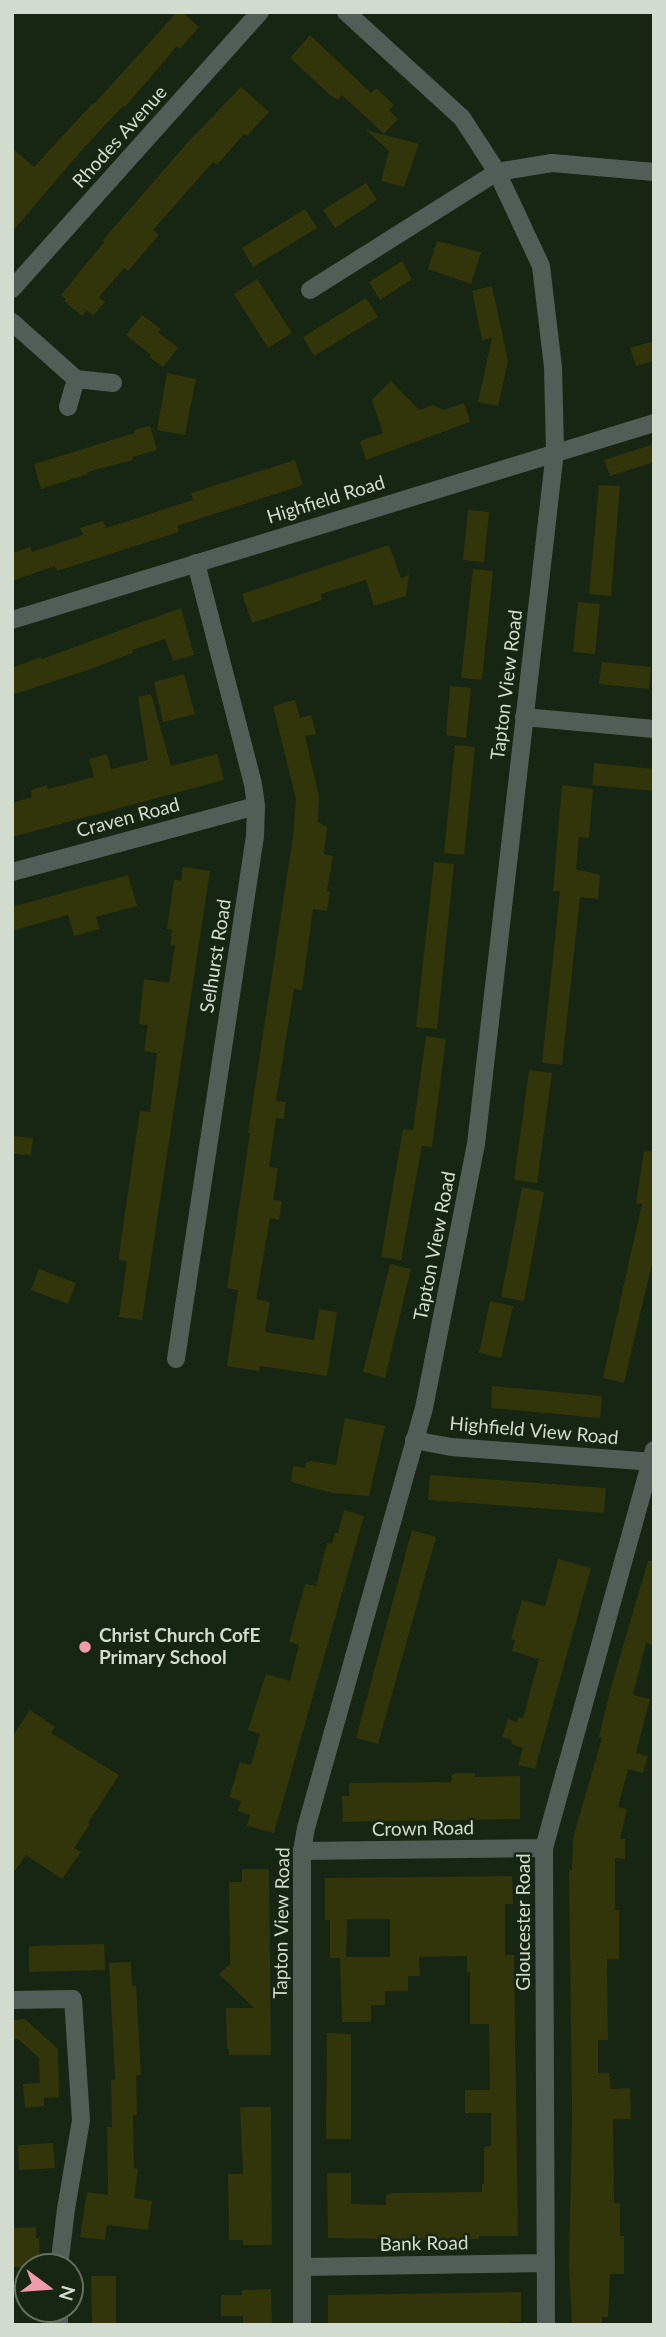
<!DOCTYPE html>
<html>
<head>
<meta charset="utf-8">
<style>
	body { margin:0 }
	#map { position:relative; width:666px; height:2337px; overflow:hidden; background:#172612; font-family:Lato,sans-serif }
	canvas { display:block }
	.frame { position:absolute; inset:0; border:14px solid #d1dcce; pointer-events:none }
	.north { position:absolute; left:14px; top:2253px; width:70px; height:70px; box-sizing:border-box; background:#172612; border:2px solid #616f5d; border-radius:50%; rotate:106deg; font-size:19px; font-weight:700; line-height:28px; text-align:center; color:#d1dcce }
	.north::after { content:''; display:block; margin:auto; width:24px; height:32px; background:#f29aad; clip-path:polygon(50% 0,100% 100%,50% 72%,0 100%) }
</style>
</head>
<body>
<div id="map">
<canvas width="666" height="2337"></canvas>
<div class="frame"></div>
<div class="north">N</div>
</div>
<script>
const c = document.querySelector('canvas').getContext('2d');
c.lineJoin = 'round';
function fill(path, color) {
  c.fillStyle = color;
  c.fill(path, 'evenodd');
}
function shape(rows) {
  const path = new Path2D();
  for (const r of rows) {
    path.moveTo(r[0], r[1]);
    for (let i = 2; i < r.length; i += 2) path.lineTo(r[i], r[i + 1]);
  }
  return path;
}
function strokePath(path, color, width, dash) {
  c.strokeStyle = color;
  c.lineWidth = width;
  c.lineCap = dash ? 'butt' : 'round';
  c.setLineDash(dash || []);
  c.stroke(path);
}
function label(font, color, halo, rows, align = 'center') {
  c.font = font + ' Lato,sans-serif';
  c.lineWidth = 5;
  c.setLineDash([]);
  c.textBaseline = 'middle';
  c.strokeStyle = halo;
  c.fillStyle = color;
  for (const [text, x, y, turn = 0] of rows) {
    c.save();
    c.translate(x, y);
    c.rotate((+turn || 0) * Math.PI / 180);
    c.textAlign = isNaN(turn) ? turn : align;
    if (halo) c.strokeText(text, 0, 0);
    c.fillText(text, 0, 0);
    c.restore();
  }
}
const building = shape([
	[177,12,182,12,199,27,180,49,177,46,125,107,123,106,82,150,12,232,12,148,34,167,93,103,94,104],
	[310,35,371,93,376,88,394,105,389,110,398,119,384,134,342,95,338,100,330,95,290,58],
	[241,87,269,112,247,136,244,134,217,165,213,162,153,230,159,235,128,271,124,268,99,297,105,302,93,316,87,310,82,316,64,301,66,299,61,295,104,242,102,241,116,225,188,142],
	[366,130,419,144,404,187,381,181,389,151],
	[366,183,377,200,335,228,323,210],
	[305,209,317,228,253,267,242,248],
	[437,241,481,252,471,284,428,269],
	[402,261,412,279,380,300,369,282],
	[257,279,292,333,268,348,234,294],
	[492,286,508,361,498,406,478,402,492,338,482,340,472,291],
	[366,298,378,317,314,356,303,337],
	[142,315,161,329,158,332,178,348,163,367,149,357,151,355,126,335],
	[654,341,654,361,636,366,630,348],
	[167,373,196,379,185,435,157,430],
	[391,381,419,410,433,405,444,410,464,403,470,422,366,460,360,441,383,433,372,400],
	[150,426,157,450,132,457,133,460,87,472,88,474,41,489,34,464,135,433,134,430],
	[654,444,654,462,610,476,604,460],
	[295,460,303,485,177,526,179,532,57,571,55,566,12,581,12,553,30,547,32,552,83,535,80,528,103,521,106,528,193,500,191,493],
	[599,485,620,486,611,596,589,594],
	[468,510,489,512,484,562,463,560],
	[389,545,401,578,409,575,406,596,374,606,366,580,321,594,322,600,252,623,242,594],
	[473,569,493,571,482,680,461,678],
	[578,602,600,604,595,654,573,652],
	[181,608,194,655,173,661,165,639,132,650,133,653,88,670,12,695,12,668,41,657,42,659],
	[602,662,651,667,649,689,599,684],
	[184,674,195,714,163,722,154,682],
	[450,686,471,688,466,738,446,735],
	[151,694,171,766,217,754,224,780,12,837,12,803,32,797,31,790,47,785,48,789,94,777,89,759,107,754,111,769,148,760,138,697],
	[295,700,300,718,311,715,316,734,305,736,319,797,318,822,327,827,324,854,333,856,327,891,330,892,327,911,313,909,302,990,294,989,276,1101,286,1102,284,1119,276,1118,269,1167,278,1168,273,1200,282,1201,279,1220,270,1218,256,1299,270,1302,265,1332,314,1340,319,1309,337,1312,327,1376,260,1366,259,1371,227,1366,238,1290,227,1288,250,1133,248,1133,293,836,296,799,273,706],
	[455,745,475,747,464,855,444,853],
	[594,763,654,769,654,791,592,785],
	[562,785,593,789,589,838,579,837,576,869,600,875,598,899,580,897,562,1065,542,1063,560,891,553,891],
	[434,862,454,864,437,1029,416,1027],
	[183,867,210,871,142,1320,119,1317,127,1261,119,1260,120,1247,140,1111,150,1112,157,1053,144,1051,148,1025,139,1024,144,979,169,983,175,946,170,945,172,930,167,929,174,880,181,881],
	[128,875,137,906,96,917,100,929,74,936,68,915,12,931,12,907],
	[426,1036,446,1039,432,1147,422,1146,401,1260,381,1257,403,1129,413,1130],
	[529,1070,552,1073,537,1183,514,1180],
	[12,1136,33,1138,31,1155,12,1154],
	[644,1151,654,1152,654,1255,624,1383,603,1378,642,1204,636,1203],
	[522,1187,544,1192,524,1301,501,1297],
	[390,1264,411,1269,385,1378,363,1372],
	[39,1269,76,1283,68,1304,31,1290],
	[490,1301,513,1306,501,1358,479,1353],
	[492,1386,602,1396,600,1418,491,1408],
	[345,1418,385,1426,369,1496,332,1493,291,1482,293,1466,305,1468,306,1462,310,1461,336,1465],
	[430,1475,606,1488,604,1513,428,1500],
	[344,1510,364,1516,274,1833,247,1826,250,1815,238,1811,241,1801,229,1797,240,1762,251,1765,260,1734,248,1730,266,1674,290,1681,299,1645,289,1642,305,1584,316,1586,327,1543,332,1544,335,1533,338,1533],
	[412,1530,436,1537,378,1744,356,1738],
	[558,1559,591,1568,535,1769,518,1765,523,1748,511,1744,512,1740,502,1737,508,1719,517,1722,519,1717,523,1718,539,1659,512,1651,515,1640,511,1639,522,1600,545,1606],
	[648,1561,654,1561,654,1645,646,1643,633,1695,650,1699,636,1753,648,1756,643,1773,628,1769,618,1807,627,1809,620,1839,625,1839,625,1859,615,1858,615,1910,619,1910,619,1959,607,1959,608,2040,598,2040,598,2073,609,2073,611,2089,630,2088,631,2119,613,2119,614,2203,620,2203,620,2236,624,2236,624,2274,610,2274,608,2317,602,2317,602,2325,572,2325,569,2265,572,2121,569,1870,572,1870,573,1838,602,1738,599,1737,611,1687],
	[30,1710,55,1727,51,1733,119,1775,88,1823,90,1824,74,1848,81,1852,62,1879,26,1855,12,1875,12,1737],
	[456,1773,475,1773,475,1777,520,1776,520,1819,343,1822,342,1796,349,1796,349,1783,451,1782,452,1775],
	[242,1869,269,1869,271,2055,229,2055,229,2049,227,2049,226,2008,254,2008,219,1974,230,1964,229,1882,242,1882],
	[512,1876,513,1904,505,1904,505,1955,514,1955,518,2236,479,2236,479,2239,444,2240,328,2238,327,2173,351,2173,351,2204,386,2205,386,2195,393,2193,482,2192,482,2184,484,2184,484,2147,491,2146,491,2113,465,2113,465,2090,490,2090,489,2024,470,2024,470,1972,467,1972,467,1956,419,1957,420,1976,408,1976,408,1991,385,1991,385,2005,371,2005,371,2022,342,2022,340,1958,330,1958,330,1920,325,1920,325,1878],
	[347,1919,390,1919,390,1957,346,1957],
	[104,1944,105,1970,29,1972,29,1946],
	[131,1962,132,1986,136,1985,141,2075,136,2075,137,2115,133,2115,134,2168,138,2169,134,2198,152,2201,148,2230,107,2225,105,2240,80,2237,87,2192,108,2195,107,2127,112,2127,111,2080,115,2079,109,1963],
	[25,2019,58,2049,59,2097,44,2098,44,2106,25,2108,23,2084,40,2083,39,2058,18,2039,12,2040,12,2020],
	[327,2033,351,2034,351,2139,326,2139],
	[240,2107,271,2107,272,2245,243,2245,243,2240,229,2240,228,2174,243,2174],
	[53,2143,55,2168,19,2170,18,2145],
	[36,2227,36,2238,39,2238,40,2267,12,2267,12,2228],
	[91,2276,116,2276,116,2325,92,2325],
	[271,2289,272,2325,243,2325,243,2316,221,2316,221,2295,242,2295,242,2290],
	[521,2292,521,2322,510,2322,510,2325,328,2325,328,2295]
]);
const minor = shape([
	[12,289,260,12],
	[310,290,497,172,552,163,654,172],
	[12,322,76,379,68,407],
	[76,379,113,383],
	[12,620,654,423],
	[524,717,654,729],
	[12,872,256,806],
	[176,1359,255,836,256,806,253,784,196,563],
	[414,1440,451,1447,654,1462],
	[302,1851,544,1848],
	[12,2000,73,1999,81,2120,66,2209,59,2267],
	[302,2267,546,2263],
	[59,2309,59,2325],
	[546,2325,544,1848,654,1450]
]);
const tertiary = shape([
	[302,2325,302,1851,306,1828,424,1408,476,1144,555,451,553,367,541,266,497,172,462,118,346,12]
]);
const markers = [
	[85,1647,7,"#f29aad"]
];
const streetNames = [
	["Rhodes Avenue",120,137,-48],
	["Highfield Road",326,500,-17],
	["Tapton View Road",507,685,-83],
	["Craven Road",128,818,-15],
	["Selhurst Road",216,956,-81],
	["Tapton View Road",435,1246,-79],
	["Highfield View Road",534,1431,5],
	["Crown Road",423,1829,-1],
	["Gloucester Road",524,1922,-90],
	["Tapton View Road",282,1923,-89],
	["Bank Road",424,2244,-1]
];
const poiNames = [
	["Christ Church CofE",99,1636],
	["Primary School",99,1658]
];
fill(building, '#32340a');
strokePath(minor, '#515e58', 18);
strokePath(tertiary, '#515e58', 18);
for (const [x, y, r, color] of markers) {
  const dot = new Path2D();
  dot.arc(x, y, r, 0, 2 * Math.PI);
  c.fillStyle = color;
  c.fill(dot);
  strokePath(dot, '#172612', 2.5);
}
label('19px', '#d1dcce', '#172612', streetNames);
label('bold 19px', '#d1dcce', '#172612', poiNames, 'left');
</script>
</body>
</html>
